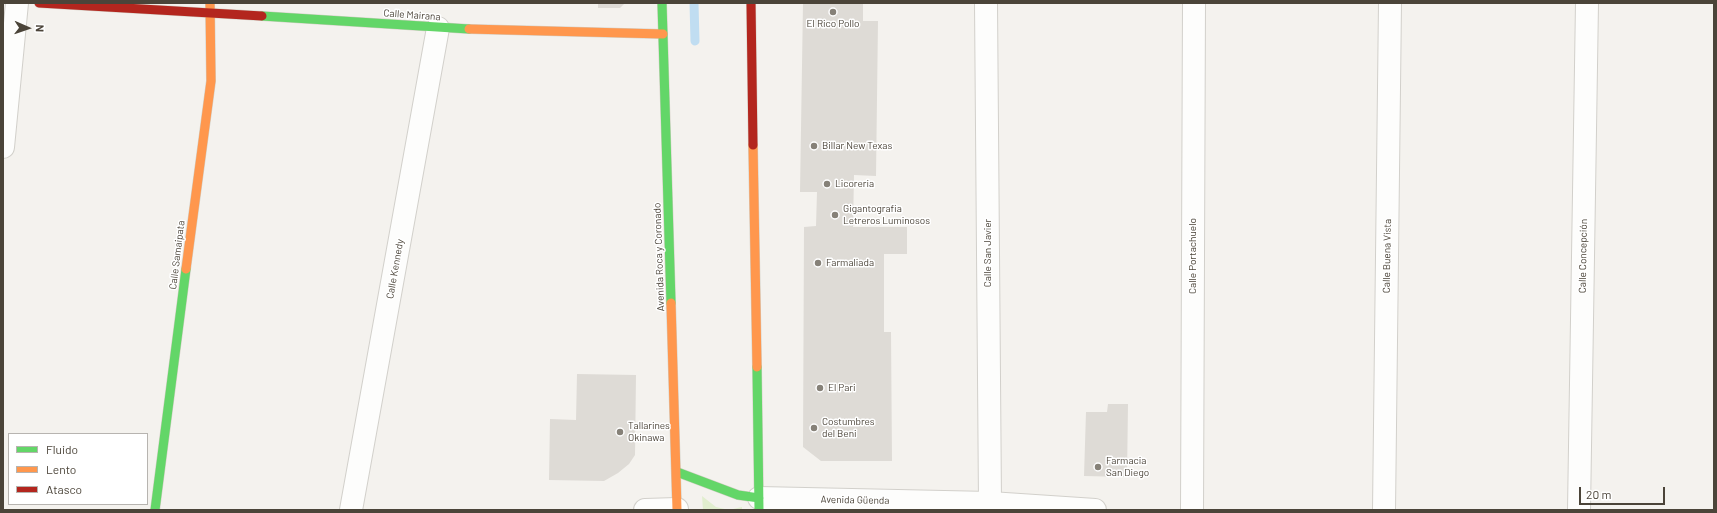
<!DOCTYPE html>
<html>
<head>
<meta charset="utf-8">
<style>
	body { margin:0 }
	#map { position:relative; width:1717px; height:513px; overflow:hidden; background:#f4f2ee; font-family:Barlow,sans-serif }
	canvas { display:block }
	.frame { position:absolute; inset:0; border:4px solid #4b4439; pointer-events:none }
	.legend { position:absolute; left:8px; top:433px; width:140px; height:72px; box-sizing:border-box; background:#fff; border:1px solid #b7b4b0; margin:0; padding:5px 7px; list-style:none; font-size:12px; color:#4b4439 }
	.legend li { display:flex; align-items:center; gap:8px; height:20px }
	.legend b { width:20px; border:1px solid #b7b4b0 }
	.north { position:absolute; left:8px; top:8px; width:40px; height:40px; -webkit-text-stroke:3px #fff; paint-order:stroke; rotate:92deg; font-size:11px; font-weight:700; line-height:16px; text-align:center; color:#4b4439 }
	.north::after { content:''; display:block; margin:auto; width:14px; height:18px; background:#4b4439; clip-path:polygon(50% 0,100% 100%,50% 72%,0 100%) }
	.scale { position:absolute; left:1579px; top:487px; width:86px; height:18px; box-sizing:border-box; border:2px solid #4b4439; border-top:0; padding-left:5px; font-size:12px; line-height:14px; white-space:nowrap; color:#4b4439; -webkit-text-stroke:3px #fff; paint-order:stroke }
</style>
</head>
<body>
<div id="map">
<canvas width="1717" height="513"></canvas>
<div class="frame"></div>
<ul class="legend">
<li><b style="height:5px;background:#63d668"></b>Fluido</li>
<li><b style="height:5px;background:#ff974d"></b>Lento</li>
<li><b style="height:5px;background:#b3261e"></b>Atasco</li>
</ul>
<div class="north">N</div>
<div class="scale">20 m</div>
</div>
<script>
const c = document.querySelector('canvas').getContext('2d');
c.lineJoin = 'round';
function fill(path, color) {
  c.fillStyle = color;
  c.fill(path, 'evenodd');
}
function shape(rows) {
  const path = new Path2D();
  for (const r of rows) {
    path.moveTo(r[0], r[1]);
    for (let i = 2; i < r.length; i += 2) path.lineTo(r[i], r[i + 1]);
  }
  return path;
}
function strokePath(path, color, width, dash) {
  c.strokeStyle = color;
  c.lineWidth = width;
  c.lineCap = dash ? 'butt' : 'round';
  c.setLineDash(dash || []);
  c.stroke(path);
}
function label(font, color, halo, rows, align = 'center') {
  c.font = font + ' Barlow,sans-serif';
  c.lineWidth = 3;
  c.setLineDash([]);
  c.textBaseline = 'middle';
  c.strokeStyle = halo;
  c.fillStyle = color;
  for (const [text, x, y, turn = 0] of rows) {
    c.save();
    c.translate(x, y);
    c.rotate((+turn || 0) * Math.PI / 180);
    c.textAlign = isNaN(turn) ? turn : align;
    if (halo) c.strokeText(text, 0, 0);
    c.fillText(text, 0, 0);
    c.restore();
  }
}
const green = shape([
	[702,496,716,507,729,510,742,507,742,510,703,510]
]);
const stream = shape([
	[694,3,695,41]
]);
const building = shape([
	[598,3,625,3,620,8,598,8],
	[803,3,863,3,863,21,878,21,876,176,854,175,853,227,907,227,907,254,884,254,884,332,891,332,892,461,821,461,803,447,804,227,816,226,817,192,800,192],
	[577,374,636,375,635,455,629,464,618,473,604,481,549,480,550,419,576,420],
	[1108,404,1128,404,1127,477,1084,476,1086,412,1107,412]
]);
const street = shape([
	[986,3,990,503],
	[3,147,17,3],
	[759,498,990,503,1095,510],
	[351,510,438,28],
	[645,510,677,509],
	[1192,510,1194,3],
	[1384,510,1390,3],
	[1579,510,1587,3]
]);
const fast = shape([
	[662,3,671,303],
	[262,16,469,29],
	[757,367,759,510],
	[677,472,738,495,759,498],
	[155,510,186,269]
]);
const slow = shape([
	[469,29,663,34],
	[753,145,757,367],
	[186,269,211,81,210,3],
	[671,303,677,510]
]);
const jam = shape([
	[39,3,262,16],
	[751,3,753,145]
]);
const markers = [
	[833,12,4,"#868178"],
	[814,146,4,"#868178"],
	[827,184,4,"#868178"],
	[835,215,4,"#868178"],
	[818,263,4,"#868178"],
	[820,388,4,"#868178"],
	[814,428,4,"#868178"],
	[620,432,4,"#868178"],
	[1098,467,4,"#868178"]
];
const streetNames = [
	["Calle Mairana",412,15,4],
	["Calle San Javier",988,253,-90],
	["Calle Samaipata",177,255,-83],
	["Calle Portachuelo",1193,256,-90],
	["Calle Buena Vista",1387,256,-89],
	["Calle Concepción",1583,256,-89],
	["Avenida Roca y Coronado",659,257,-92],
	["Calle Kennedy",395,269,-80],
	["Avenida Güenda",855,500,1]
];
const poiNames = [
	["El Rico Pollo",833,24,"center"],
	["Billar New Texas",822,146],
	["Licoreria",835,184],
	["Gigantografia",843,209],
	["Letreros Luminosos",843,221],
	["Farmaliada",826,263],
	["El Pari",828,388],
	["Costumbres",822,422],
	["del Beni",822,434],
	["Tallarines",628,426],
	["Okinawa",628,438],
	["Farmacia",1106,461],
	["San Diego",1106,473]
];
fill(green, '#e1eecf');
strokePath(stream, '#c0ddf1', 9);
fill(building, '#dedbd6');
strokePath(street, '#d2d0cb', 24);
strokePath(fast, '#d3cfc5', 10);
strokePath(slow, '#d3cfc5', 10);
strokePath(jam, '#d3cfc5', 10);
strokePath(street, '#fdfdfc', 22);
strokePath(fast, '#63d668', 9);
strokePath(slow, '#ff974d', 9);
strokePath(jam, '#b3261e', 9);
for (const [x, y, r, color] of markers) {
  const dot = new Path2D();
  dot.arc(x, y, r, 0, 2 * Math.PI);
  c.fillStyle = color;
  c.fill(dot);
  strokePath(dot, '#fff', 1.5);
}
label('10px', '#4b4439', '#fff', streetNames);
label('10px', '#4b4439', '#fff', poiNames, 'left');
</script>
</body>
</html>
